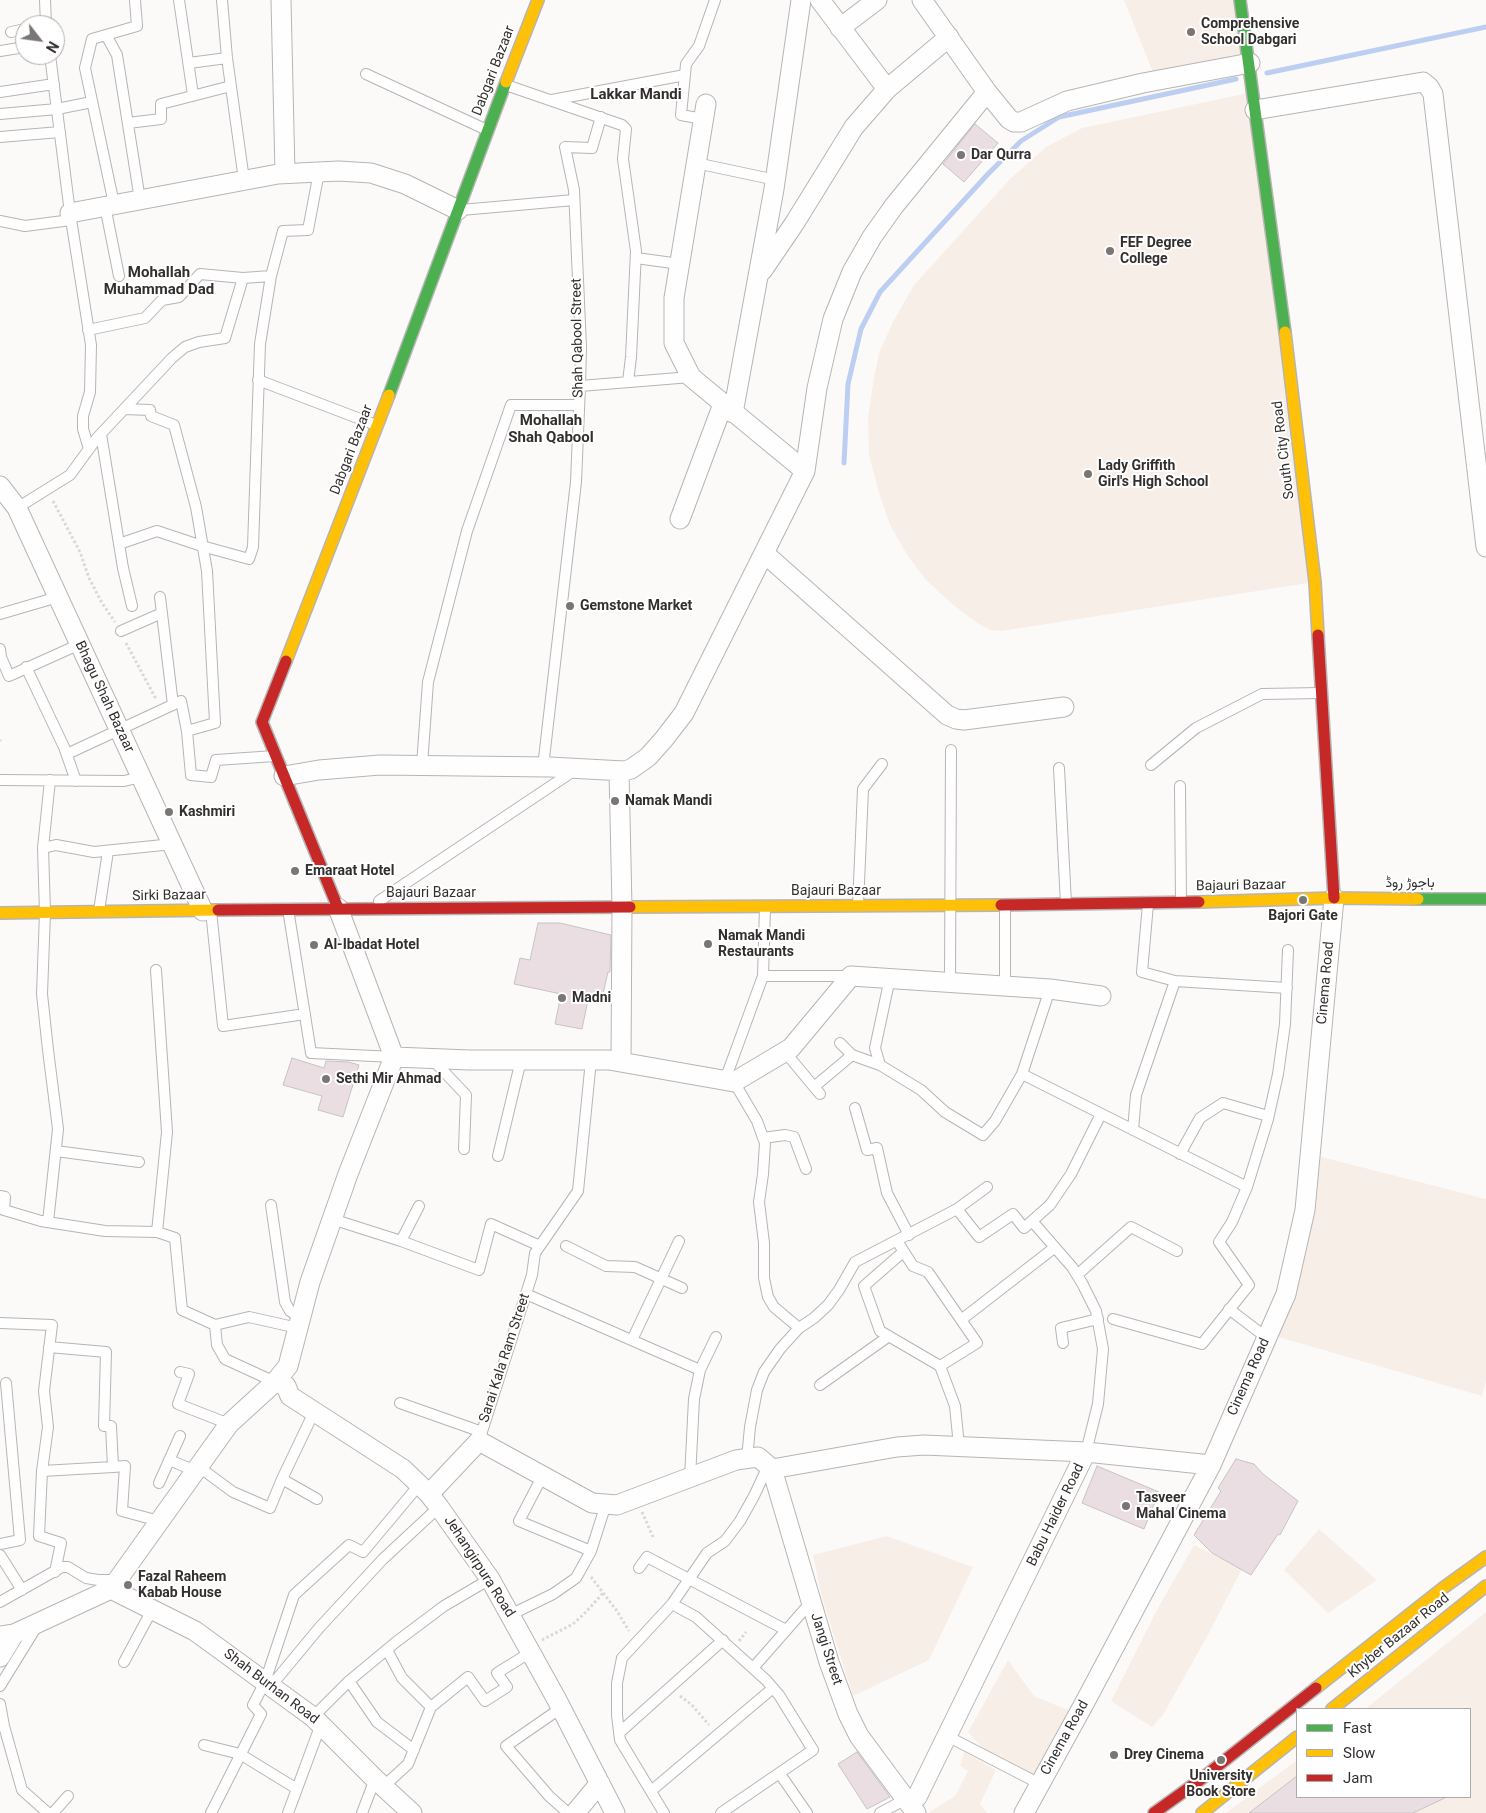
<!DOCTYPE html>
<html>
<head>
<meta charset="utf-8">
<style>
	body { margin:0 }
	#map { position:relative; width:1486px; height:1813px; overflow:hidden; background:#fcfaf8; font-family:Roboto,sans-serif }
	canvas { display:block }
	.legend { position:absolute; left:1296px; top:1708px; width:175px; height:90px; box-sizing:border-box; background:#fff; border:1px solid #adacab; margin:0; padding:6px 9px; list-style:none; font-size:15px; color:#332f2e }
	.legend li { display:flex; align-items:center; gap:10px; height:25px }
	.legend b { width:25px; border:1px solid #adacab }
	.north { position:absolute; left:15px; top:15px; width:50px; height:50px; box-sizing:border-box; background:#fff; border:1px solid #adacab; border-radius:50%; rotate:120deg; font-size:14px; font-weight:700; line-height:20px; text-align:center; color:#332f2e }
	.north::after { content:''; display:block; margin:auto; width:18px; height:22px; background:#797675; clip-path:polygon(50% 0,100% 100%,50% 72%,0 100%) }
</style>
</head>
<body>
<div id="map">
<canvas width="1486" height="1813"></canvas>
<ul class="legend">
<li><b style="height:6px;background:#4caf50"></b>Fast</li>
<li><b style="height:6px;background:#ffc107"></b>Slow</li>
<li><b style="height:6px;background:#c62828"></b>Jam</li>
</ul>
<div class="north">N</div>
</div>
<script>
const c = document.querySelector('canvas').getContext('2d');
c.lineJoin = 'round';
function fill(path, color) {
  c.fillStyle = color;
  c.fill(path, 'evenodd');
}
function shape(rows) {
  const path = new Path2D();
  for (const r of rows) {
    path.moveTo(r[0], r[1]);
    for (let i = 2; i < r.length; i += 2) path.lineTo(r[i], r[i + 1]);
  }
  return path;
}
function strokePath(path, color, width, dash) {
  c.strokeStyle = color;
  c.lineWidth = width;
  c.lineCap = dash ? 'butt' : 'round';
  c.setLineDash(dash || []);
  c.stroke(path);
}
function label(font, color, halo, rows, align = 'center') {
  c.font = font + ' Roboto,Vazirmatn,sans-serif';
  c.lineWidth = 4;
  c.setLineDash([]);
  c.textBaseline = 'middle';
  c.strokeStyle = halo;
  c.fillStyle = color;
  for (const [text, x, y, turn = 0] of rows) {
    c.save();
    c.translate(x, y);
    c.rotate((+turn || 0) * Math.PI / 180);
    c.textAlign = isNaN(turn) ? turn : align;
    if (halo) c.strokeText(text, 0, 0);
    c.fillText(text, 0, 0);
    c.restore();
  }
}
const built = shape([
	[1124,0,1240,0,1250,63,1156,80],
	[1253,92,1315,582,1002,631,990,630,977,623,952,604,925,579,906,553,890,525,879,493,869,455,868,418,874,377,880,350,894,320,914,285,1011,178,1046,147,1082,128],
	[1310,1154,1486,1199,1486,1382,1482,1396,1268,1334],
	[1319,1529,1377,1580,1328,1613,1284,1570],
	[887,1536,973,1567,929,1660,853,1696,822,1598,813,1555],
	[1194,1545,1242,1569,1209,1633,1163,1715,1152,1727,1111,1701,1159,1606],
	[1486,1612,1486,1813,1226,1813,1297,1760,1297,1797,1470,1797,1470,1709,1365,1709],
	[1008,1660,1034,1696,1073,1712,1032,1786,1001,1769,968,1732],
	[964,1752,996,1770,980,1804,987,1813,928,1813,955,1796,968,1771,960,1766]
]);
const stream = shape([
	[1267,73,1486,27],
	[844,463,848,384,861,329,880,292,988,174,1021,141,1059,117,1236,79]
]);
const building = shape([
	[975,124,998,143,964,182,943,164,975,124],
	[538,923,560,923,611,935,610,972,608,972,601,1003,588,1000,582,1029,555,1024,561,994,514,984,520,958,530,960,538,923],
	[292,1058,324,1068,326,1061,349,1062,359,1065,343,1117,318,1110,322,1096,283,1085,292,1058],
	[1236,1459,1254,1464,1263,1474,1298,1501,1280,1535,1278,1534,1251,1575,1212,1553,1194,1535,1221,1491,1218,1488,1236,1459],
	[1097,1466,1159,1492,1144,1529,1082,1503,1097,1466],
	[857,1752,890,1797,867,1809,838,1764,857,1752],
	[1297,1776,1297,1797,1447,1797,1413,1813,1249,1813,1297,1776]
]);
const path = shape([
	[53,501,80,552,89,578,102,603,115,622],
	[126,643,156,699],
	[0,740,1,741],
	[642,1512,653,1537],
	[591,1577,617,1611,629,1631],
	[542,1640,573,1624,584,1614,604,1592],
	[739,1641,746,1632],
	[680,1696,691,1704,709,1725]
]);
const lane = shape([
	[45,0,46,25],
	[179,0,193,95],
	[222,0,227,58,244,180],
	[11,32,25,29],
	[106,35,117,55,140,200],
	[0,51,25,47],
	[50,55,70,213,91,345,90,392,83,416,83,429,89,449],
	[189,63,227,58],
	[366,74,487,130],
	[506,85,622,125,626,129,623,159,636,251,631,357,628,382],
	[0,92,54,84],
	[552,100,685,75],
	[0,114,57,109,92,102],
	[703,119,681,115,686,64,699,46,715,0],
	[128,123,161,119,161,104,231,86],
	[0,137,60,132],
	[696,163,776,180],
	[114,204,85,68,92,39,137,26,135,0],
	[105,206,119,276],
	[461,210,574,200],
	[0,221,25,226,71,220],
	[636,258,680,264],
	[88,330,145,318,162,300,179,297,200,274,243,278],
	[258,380,376,425],
	[580,386,691,377],
	[125,409,150,410,151,416,174,425,196,507,207,571,215,723,187,731],
	[101,434,123,568,132,606],
	[17,508,70,475,97,438,172,358,185,347,199,342,225,338,243,278,271,276,283,231,308,230,319,172],
	[119,544,157,531,202,546,249,559,253,547,260,344,271,276],
	[160,597,173,705],
	[0,614,58,597],
	[121,631,162,613],
	[0,649,1,657,9,676,80,644],
	[26,667,64,747,76,781],
	[67,754,181,701,187,731,191,775,211,777,216,760,275,756],
	[422,765,428,682,467,531,511,405,579,405],
	[1151,765,1196,728,1262,694,1321,693],
	[543,767,576,482,580,386,581,347,574,190,565,147,592,148,601,117],
	[1059,768,1066,904],
	[0,780,124,781,141,777],
	[1180,786,1181,902],
	[43,848,56,845,94,852,173,844],
	[379,901,575,770],
	[1148,904,1142,972,1175,981,1287,988],
	[858,906,863,789,882,764],
	[1005,906,1005,986],
	[288,909,311,1053,394,1057],
	[99,911,108,851],
	[211,911,223,1026,305,1014],
	[156,970,167,1132,157,1232,175,1238,182,1310,215,1325,217,1345,225,1359,275,1382],
	[763,976,851,976],
	[950,982,951,750],
	[840,1043,852,1055,880,1065,921,1090,945,1112,983,1135,995,1121,1022,1074,1050,989],
	[785,1052,820,1094],
	[432,1059,466,1095,464,1149],
	[880,1065,875,1048,890,978],
	[1022,1074,1247,1187,1232,1222,1219,1242,1249,1285,1202,1344,1113,1319],
	[725,1080,763,976,765,907],
	[734,1082,757,1121,765,1143,763,1174,759,1202,764,1243,764,1278,768,1297,774,1307,799,1328],
	[814,1087,852,1055],
	[855,1108,867,1150,877,1148,887,1193,909,1235],
	[1133,1130,1136,1095,1175,981],
	[763,1138,785,1135,794,1137,806,1169],
	[56,1151,139,1162],
	[1180,1154,1200,1118,1223,1103,1268,1116],
	[498,1156,521,1060],
	[1247,1187,1268,1119,1278,1074,1285,1024,1288,950],
	[0,1196,5,1197,4,1210,41,1221,105,1231,157,1232],
	[271,1205,285,1302,290,1311,300,1317],
	[957,1209,987,1187],
	[332,1219,401,1241,479,1270,491,1224,540,1246],
	[1032,1221,1072,1267,1082,1283,1096,1311,1103,1349,1098,1404,1086,1452],
	[48,1222,58,1129,48,1050,42,994,45,913,43,848,50,780],
	[401,1241,419,1206],
	[897,1241,913,1266,928,1272,977,1343,940,1366,955,1406,959,1446],
	[566,1246,606,1266,635,1267,682,1288],
	[903,1252,864,1286,880,1331,940,1366],
	[1077,1275,1131,1227,1177,1251],
	[526,1294,700,1370],
	[1229,1309,1267,1338],
	[961,1320,1054,1248],
	[0,1323,52,1325,44,1391,48,1427,42,1471,39,1536,61,1543,55,1572],
	[215,1325,249,1317,298,1328],
	[632,1340,679,1241],
	[1063,1343,1061,1328,1098,1319],
	[49,1347,106,1352,104,1426,111,1426,113,1467,125,1466,122,1511,159,1521],
	[180,1372,189,1374,178,1404,229,1424],
	[820,1385,889,1336],
	[400,1403,482,1432],
	[314,1412,282,1479,317,1499],
	[479,1441,532,1275,535,1253,578,1191,591,1060],
	[747,1459,750,1427,757,1390,764,1372,780,1349,799,1328,814,1318,828,1305,839,1290,855,1262,957,1209,979,1237,1013,1214,1024,1228,1050,1205,1071,1174,1101,1114],
	[169,1460,196,1471],
	[199,1467,233,1492,270,1508,282,1479],
	[42,1471,113,1467],
	[542,1477,519,1521,591,1551],
	[690,1478,694,1399,700,1370,716,1337],
	[159,1483,180,1436],
	[0,1544,20,1540,6,1383],
	[0,1555,22,1590],
	[639,1568,647,1557,786,1630],
	[0,1602,62,1567,68,1567,86,1578,98,1580,117,1580],
	[672,1604,696,1617,766,1680,779,1695,813,1750,721,1813],
	[510,1615,553,1594,576,1578,591,1551,606,1504],
	[387,1650,402,1678,431,1707],
	[124,1662,152,1610],
	[753,1668,811,1602],
	[349,1681,377,1722,414,1750],
	[0,1686,37,1626],
	[271,1686,319,1628,383,1559,439,1507],
	[0,1704,4,1726,22,1790,48,1813],
	[561,1708,506,1746,549,1796,568,1813],
	[313,1717,349,1681,396,1642,444,1606,490,1579],
	[619,1733,723,1640],
	[947,1736,1040,1784],
	[204,1745,240,1754,297,1789],
	[780,1774,807,1813],
	[383,1787,408,1764,431,1707,468,1677,485,1701,507,1687,497,1673,531,1652],
	[651,1791,773,1688],
	[53,1813,68,1796],
	[211,1813,261,1714,253,1705,265,1682,294,1595,349,1545,363,1552,419,1485],
	[288,1813,321,1724],
	[362,1813,375,1779],
	[664,1813,620,1740,617,1715,617,1683,622,1658,672,1604,707,1553,725,1541,740,1521,754,1496,768,1466],
	[880,1813,906,1799]
]);
const street = shape([
	[281,0,285,173],
	[820,0,887,89],
	[922,0,987,92,1009,119,1014,122,1021,122,1067,101,1143,83,1250,63],
	[840,28,877,0],
	[706,104,674,298,674,343,691,377,805,471],
	[1255,110,1423,82,1429,87,1433,94,1486,547],
	[70,213,278,174,339,171,371,173,405,184,458,210],
	[762,271,794,224,854,127,887,89,949,37],
	[733,413,774,189,801,0],
	[0,486,17,508,203,911],
	[680,519,723,404],
	[764,553,947,715,956,719,964,720,1064,707],
	[619,771,622,907,621,1061],
	[284,776,319,770,380,765,550,767,624,771,631,769,648,757,664,739,684,713,805,471,817,388,833,319,852,272,872,237,894,206,987,92],
	[394,1057,470,1060,609,1060,734,1082,791,1048,851,976,1050,989,1101,996],
	[275,1382,286,1386,290,1396,403,1469,429,1494,439,1507,490,1579,557,1700,615,1813],
	[772,1469,897,1447,924,1445,1086,1452,1211,1465],
	[772,1469,829,1662,848,1714,859,1736,916,1813],
	[429,1494,479,1441,592,1503,617,1505,736,1460,758,1457,772,1469],
	[111,1589,195,1631,313,1717,375,1779,412,1813],
	[0,1636,14,1634,111,1589,229,1424,275,1382,288,1366,310,1282,348,1174,394,1057,338,908],
	[0,1657,14,1634],
	[909,1803,917,1797,1086,1452],
	[575,1813,600,1783],
	[1024,1813,1085,1702,1211,1465,1286,1294,1305,1210,1334,898]
]);
const fast = shape([
	[1240,0,1285,332],
	[389,395,506,82],
	[1418,899,1486,899]
]);
const slow = shape([
	[506,82,538,0],
	[1285,332,1315,582,1318,635],
	[286,661,389,395],
	[1199,902,1334,898,1418,899],
	[630,907,1001,905],
	[0,913,218,910],
	[1316,1688,1443,1588,1486,1557],
	[1332,1709,1486,1586],
	[1202,1813,1297,1737]
]);
const jam = shape([
	[1318,635,1334,898],
	[286,661,262,722,338,908],
	[1001,905,1199,902],
	[218,910,630,907],
	[1154,1813,1200,1780,1316,1688]
]);
const markers = [
	[1191,32,5,"#797675"],
	[961,155,5,"#797675"],
	[1110,251,5,"#797675"],
	[1088,474,5,"#797675"],
	[570,606,5,"#797675"],
	[615,801,5,"#797675"],
	[169,812,5,"#797675"],
	[295,871,5,"#797675"],
	[1303,900,5,"#797675"],
	[708,944,5,"#797675"],
	[314,945,5,"#797675"],
	[562,998,5,"#797675"],
	[326,1079,5,"#797675"],
	[1126,1506,5,"#797675"],
	[128,1585,5,"#797675"],
	[1114,1755,5,"#797675"],
	[1221,1760,5,"#797675"]
];
const poiNames = [
	["Comprehensive",1201,24],
	["School Dabgari",1201,40],
	["Dar Qurra",971,155],
	["FEF Degree",1120,243],
	["College",1120,259],
	["Lady Griffith",1098,466],
	["Girl's High School",1098,482],
	["Gemstone Market",580,606],
	["Namak Mandi",625,801],
	["Kashmiri",179,812],
	["Emaraat Hotel",305,871],
	["Bajori Gate",1303,916,"center"],
	["Namak Mandi",718,936],
	["Restaurants",718,952],
	["Al-Ibadat Hotel",324,945],
	["Madni",572,998],
	["Sethi Mir Ahmad",336,1079],
	["Tasveer",1136,1498],
	["Mahal Cinema",1136,1514],
	["Fazal Raheem",138,1577],
	["Kabab House",138,1593],
	["Drey Cinema",1124,1755],
	["University",1221,1776,"center"],
	["Book Store",1221,1792,"center"]
];
const streetNames = [
	["Dabgari Bazaar",494,71,-69],
	["Shah Qabool Street",578,338,-91],
	["Dabgari Bazaar",352,450,-69],
	["South City Road",1284,450,-97],
	["Bhagu Shah Bazaar",104,697,65],
	["باجوڑ روڈ",1410,883],
	["Bajauri Bazaar",1241,886,-1],
	["Bajauri Bazaar",836,891],
	["Bajauri Bazaar",431,893],
	["Sirki Bazaar",169,896,-1],
	["Cinema Road",1326,983,-85],
	["Sarai Kala Ram Street",505,1358,-72],
	["Cinema Road",1249,1377,-66],
	["Babu Haider Road",1056,1515,-64],
	["Jehangirpura Road",479,1567,57],
	["Khyber Bazaar Road",1399,1636,-39],
	["Jangi Street",826,1649,72],
	["Shah Burhan Road",271,1687,37],
	["Cinema Road",1065,1738,-61]
];
const neighbourhoodNames = [
	["Lakkar Mandi",636,95],
	["Mohallah",159,273],
	["Muhammad Dad",159,290],
	["Mohallah",551,421],
	["Shah Qabool",551,438]
];
fill(built, '#f8eee8');
strokePath(stream, '#bccef1', 5);
fill(building, '#eadee3');
strokePath(building, '#c6c4c3', 1);
strokePath(lane, '#b7b5b3', 12);
strokePath(street, '#b7b5b3', 21);
strokePath(fast, '#b7b5b3', 14);
strokePath(slow, '#b7b5b3', 14);
strokePath(jam, '#b7b5b3', 14);
strokePath(path, '#d8d8d8', 3, [2.5, 2.5]);
strokePath(lane, '#fffefe', 10);
strokePath(street, '#fffefe', 19);
strokePath(fast, '#4caf50', 11);
strokePath(slow, '#ffc107', 11);
strokePath(jam, '#c62828', 11);
for (const [x, y, r, color] of markers) {
  const dot = new Path2D();
  dot.arc(x, y, r, 0, 2 * Math.PI);
  c.fillStyle = color;
  c.fill(dot);
  strokePath(dot, '#fff', 2);
}
label('bold 14px', '#332f2e', '#fff', poiNames, 'left');
label('14px', '#332f2e', '#fff', streetNames);
label('bold 15px', '#332f2e', '#fff', neighbourhoodNames);
</script>
</body>
</html>
